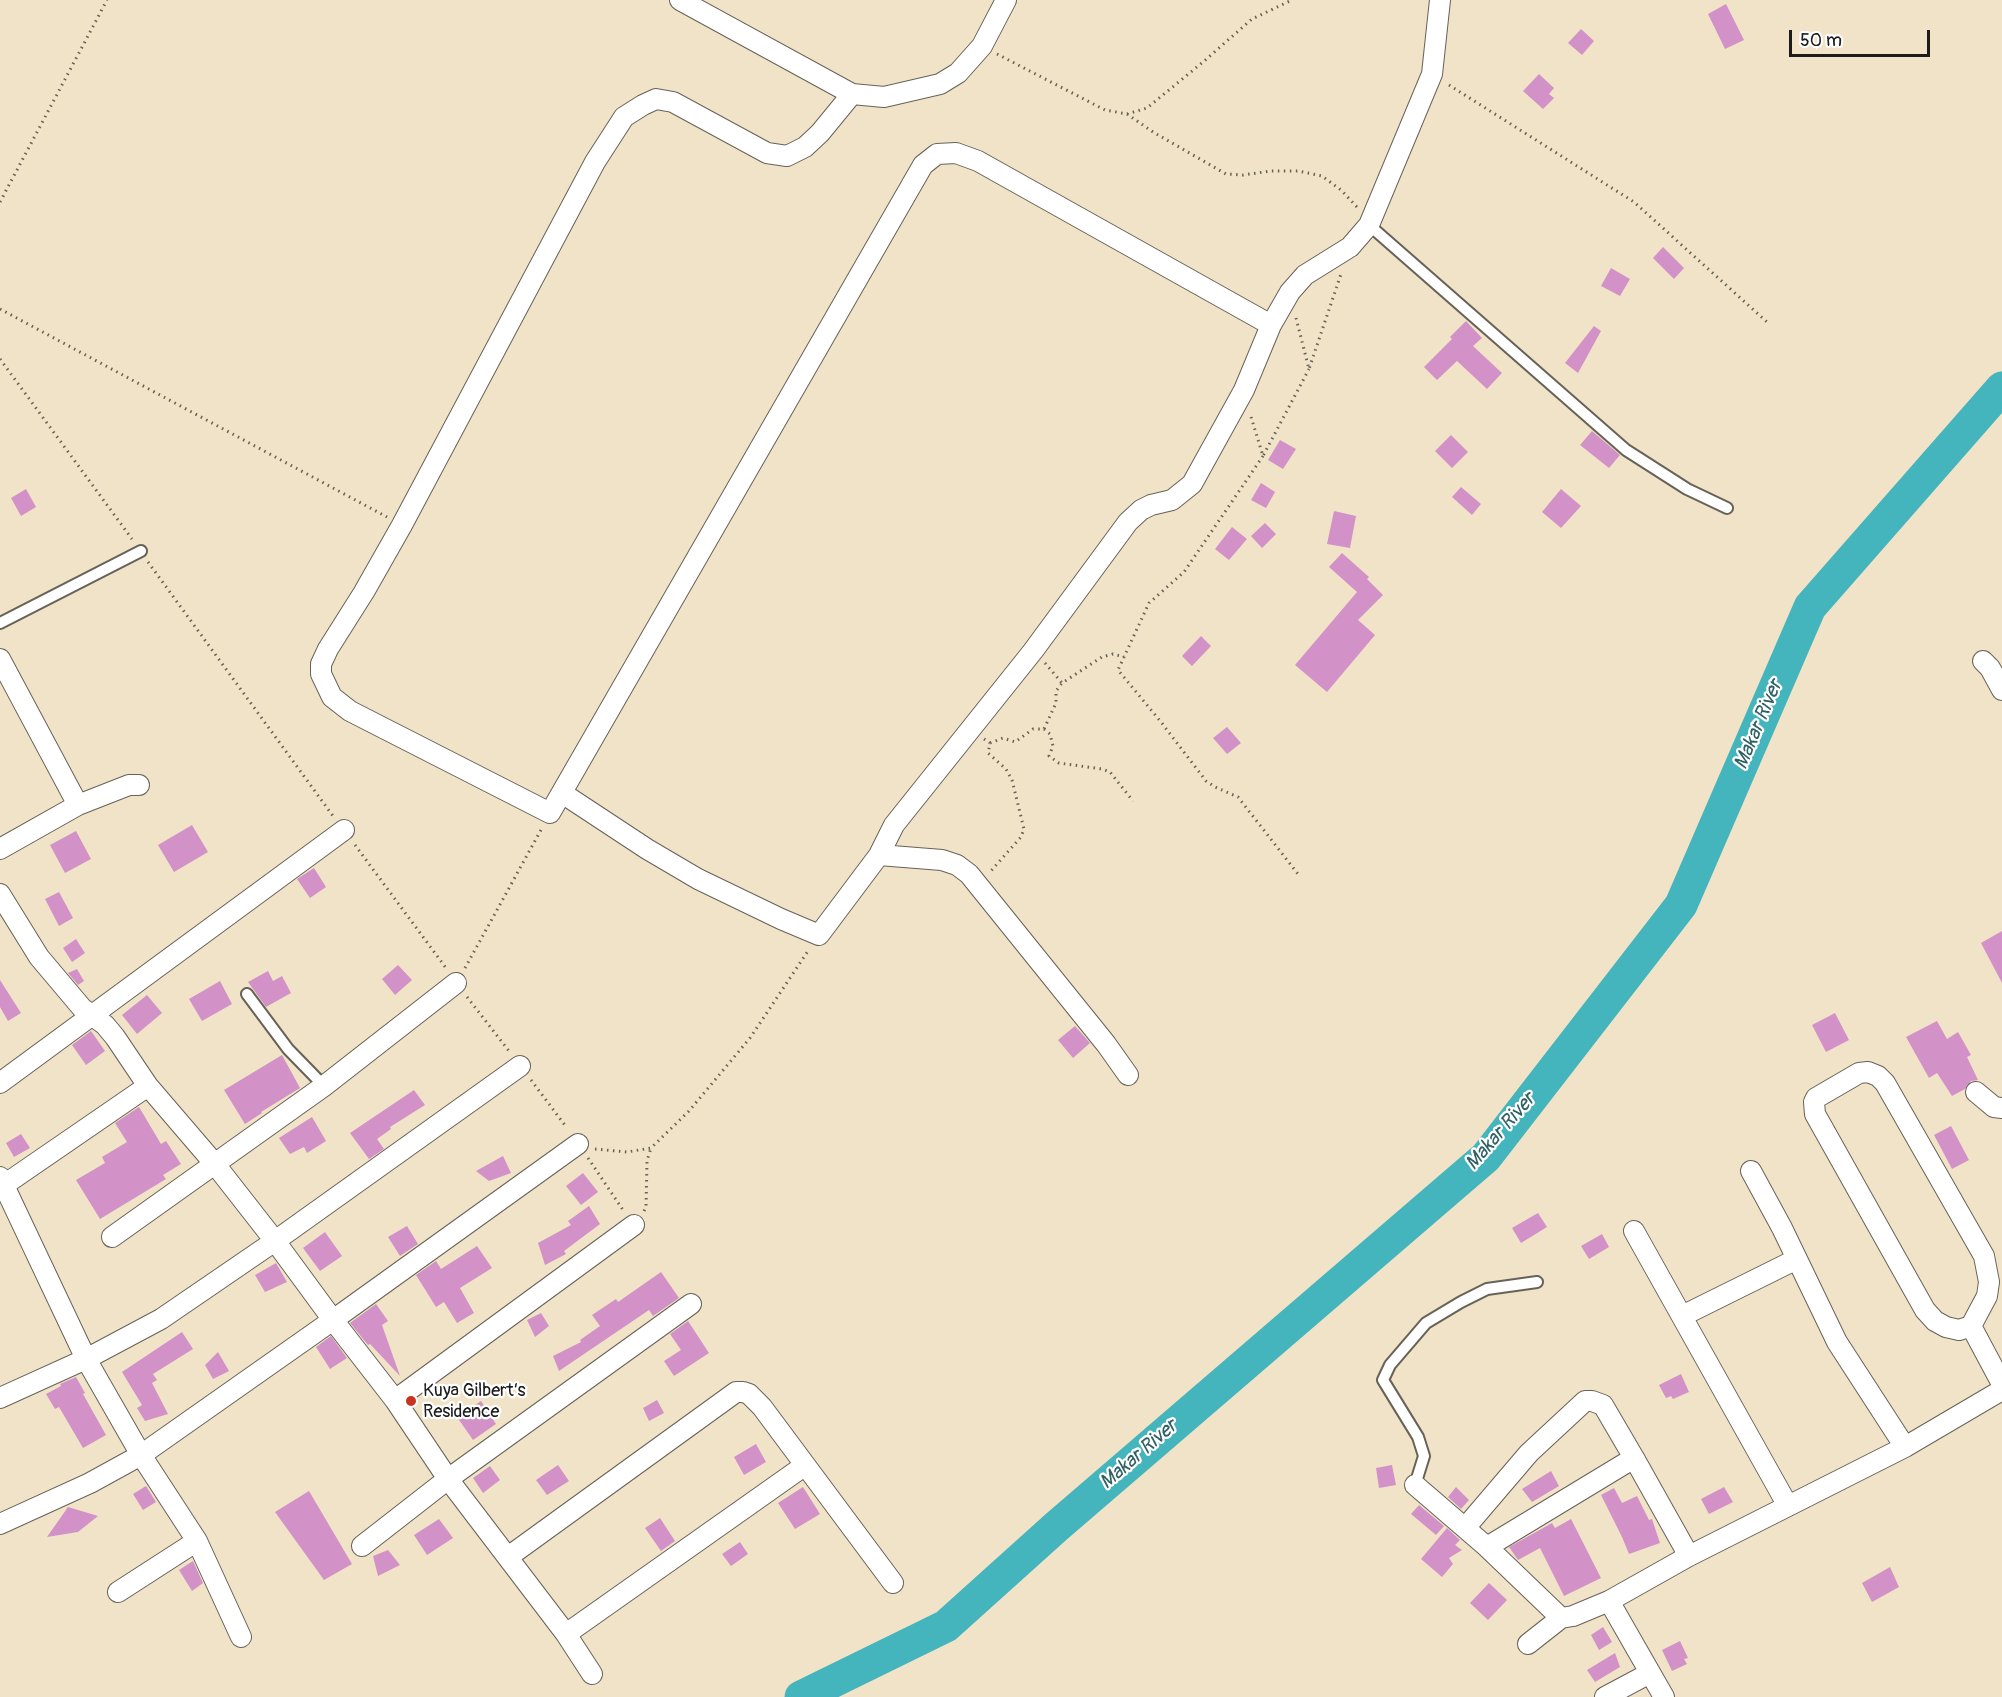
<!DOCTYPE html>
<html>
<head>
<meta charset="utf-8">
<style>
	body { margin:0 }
	#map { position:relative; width:2002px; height:1697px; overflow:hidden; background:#f1e3c7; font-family:Pangolin,sans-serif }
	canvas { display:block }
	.scale { position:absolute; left:1789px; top:30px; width:141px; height:27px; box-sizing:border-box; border:3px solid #1c1c1c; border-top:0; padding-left:8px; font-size:18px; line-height:21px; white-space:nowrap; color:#1c1c1c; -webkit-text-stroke:4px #fff; paint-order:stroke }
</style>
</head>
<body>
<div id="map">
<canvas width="2002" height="1697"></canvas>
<div class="scale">50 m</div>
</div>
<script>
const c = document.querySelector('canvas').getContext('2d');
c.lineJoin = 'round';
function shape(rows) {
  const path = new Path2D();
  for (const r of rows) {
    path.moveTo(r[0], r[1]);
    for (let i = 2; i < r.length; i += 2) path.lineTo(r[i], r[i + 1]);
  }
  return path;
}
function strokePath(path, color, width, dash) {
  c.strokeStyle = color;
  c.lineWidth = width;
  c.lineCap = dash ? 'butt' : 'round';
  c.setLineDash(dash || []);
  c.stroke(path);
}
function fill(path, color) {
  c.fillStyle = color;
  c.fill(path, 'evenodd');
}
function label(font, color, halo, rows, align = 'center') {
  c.font = font + ' Pangolin,sans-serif';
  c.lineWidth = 4.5;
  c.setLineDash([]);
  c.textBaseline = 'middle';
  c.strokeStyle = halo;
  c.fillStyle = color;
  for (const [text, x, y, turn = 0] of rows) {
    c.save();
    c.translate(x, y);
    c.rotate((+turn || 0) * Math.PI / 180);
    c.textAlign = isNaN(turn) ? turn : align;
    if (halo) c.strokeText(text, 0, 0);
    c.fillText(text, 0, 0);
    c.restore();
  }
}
const river = shape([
	[801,1697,946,1626,1056,1527,1486,1157,1681,905,1810,607,2002,388]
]);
const building = shape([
	[1726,4,1744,40,1725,49,1708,14],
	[1581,29,1594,41,1582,55,1568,43],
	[1539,74,1554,88,1549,94,1554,98,1543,109,1523,91],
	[1663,247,1684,268,1674,279,1653,258],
	[1611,268,1630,279,1620,296,1601,286],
	[1466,321,1482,338,1473,346,1502,373,1487,389,1457,361,1437,380,1424,367,1452,339,1450,337],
	[1594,326,1601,331,1578,373,1565,363],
	[1592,431,1620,455,1609,468,1580,445],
	[1451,435,1468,452,1452,468,1435,451],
	[1280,440,1296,449,1283,469,1268,460],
	[1261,483,1275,492,1266,508,1251,500],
	[1461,487,1481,504,1472,515,1452,497],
	[26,489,36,507,21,516,11,498],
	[1561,489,1581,506,1561,528,1542,512],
	[1334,511,1356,516,1350,548,1327,544],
	[1265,523,1276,534,1262,548,1251,536],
	[1232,527,1247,539,1229,560,1215,549],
	[1342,553,1369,577,1367,579,1383,595,1358,620,1375,635,1327,692,1295,665,1357,592,1329,567],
	[1201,636,1211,646,1192,666,1182,656],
	[1227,727,1241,743,1227,754,1213,738],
	[192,825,208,852,174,872,158,845],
	[76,831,91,859,65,873,50,845],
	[314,868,326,887,310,898,297,879],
	[59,892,73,918,59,926,45,899],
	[2002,931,2002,983,1981,943],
	[76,939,85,953,72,962,63,948],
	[398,965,412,980,395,995,382,979],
	[77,969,84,981,78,985,68,973],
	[268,971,273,981,282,976,291,993,266,1007,248,982],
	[0,980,21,1013,8,1021,0,1007],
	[220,981,232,1004,202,1021,189,999],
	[147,995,162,1013,137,1034,122,1015],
	[1835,1013,1849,1040,1826,1052,1812,1025],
	[1937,1021,1947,1039,1958,1032,1971,1055,1967,1057,1978,1080,1971,1081,1965,1089,1952,1096,1937,1073,1929,1078,1906,1037],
	[1075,1026,1090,1043,1073,1058,1058,1040],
	[91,1031,105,1051,86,1065,72,1045],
	[282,1055,300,1088,261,1112,262,1113,245,1124,224,1090],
	[414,1090,425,1105,390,1127,391,1129,377,1139,384,1149,369,1159,350,1133],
	[139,1107,161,1144,166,1141,181,1164,163,1175,166,1179,100,1219,76,1180,105,1163,102,1157,127,1142,115,1123],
	[312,1117,326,1141,307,1153,304,1147,290,1154,279,1138],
	[1951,1126,1969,1160,1952,1169,1934,1135],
	[21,1134,30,1148,14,1157,6,1143],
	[503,1156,511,1173,489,1181,476,1171],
	[583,1173,598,1192,581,1205,566,1186],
	[589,1206,600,1224,564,1251,566,1254,545,1265,538,1243,571,1225,568,1221],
	[1538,1213,1547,1227,1521,1243,1512,1228],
	[407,1226,418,1244,400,1256,388,1237],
	[325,1232,342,1256,320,1271,303,1248],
	[1602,1234,1609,1247,1589,1259,1581,1246],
	[477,1246,492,1268,460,1288,474,1313,457,1323,444,1302,436,1307,416,1275,436,1261,441,1269],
	[276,1263,287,1282,265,1292,255,1275],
	[661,1272,679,1298,653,1316,649,1310,559,1371,553,1356,581,1342,580,1340,600,1326,592,1315,616,1299,618,1302],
	[376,1304,388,1321,382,1325,400,1376,370,1344,368,1345,350,1323],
	[541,1313,549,1326,535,1337,527,1320],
	[688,1321,709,1353,674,1376,664,1361,681,1350,670,1334],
	[182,1332,193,1349,153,1374,157,1380,152,1383,168,1414,145,1421,137,1408,142,1405,122,1372],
	[331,1336,347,1358,330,1369,316,1347],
	[218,1352,229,1371,213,1379,205,1365],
	[1681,1374,1689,1392,1673,1399,1671,1396,1666,1398,1659,1385],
	[76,1377,85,1393,83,1394,106,1435,83,1448,59,1407,55,1409,46,1394,61,1386,60,1384],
	[657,1400,664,1413,649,1421,643,1408],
	[481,1401,496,1424,473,1440,457,1417],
	[756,1444,766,1462,744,1475,734,1457],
	[558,1465,569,1481,547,1495,536,1480],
	[1392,1465,1396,1485,1379,1488,1376,1468],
	[490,1466,500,1480,483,1493,473,1478],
	[1551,1471,1559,1486,1532,1502,1522,1489],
	[146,1486,156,1502,143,1510,133,1494],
	[803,1487,820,1514,795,1529,778,1503],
	[1456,1487,1469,1500,1461,1509,1448,1497],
	[1724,1487,1733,1502,1709,1514,1701,1499],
	[1614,1488,1622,1503,1637,1496,1649,1520,1652,1519,1660,1543,1629,1554,1622,1537,1601,1495],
	[309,1491,352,1564,324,1580,275,1512],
	[1419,1505,1444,1526,1436,1535,1411,1514],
	[68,1507,98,1516,78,1532,47,1537],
	[660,1518,675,1541,661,1551,645,1528],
	[439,1519,453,1538,427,1555,414,1535],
	[1571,1519,1601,1578,1564,1596,1540,1548,1518,1560,1509,1547,1552,1523,1555,1528],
	[1447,1528,1460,1540,1455,1545,1462,1550,1449,1558,1453,1564,1442,1577,1421,1559],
	[740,1542,748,1554,731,1566,722,1554],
	[388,1550,400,1565,378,1576,373,1556],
	[193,1561,203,1583,192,1591,179,1570],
	[1890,1567,1899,1587,1872,1602,1862,1583],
	[1489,1583,1507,1600,1488,1620,1470,1603],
	[1603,1627,1612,1642,1599,1650,1591,1635],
	[1680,1641,1688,1658,1684,1659,1687,1664,1672,1671,1662,1650],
	[1615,1653,1620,1667,1595,1682,1587,1670]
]);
const path = shape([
	[997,54,1105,110,1127,114,1147,108,1203,62,1252,19,1292,0],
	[1449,85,1634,202,1767,322],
	[1127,114,1153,132,1226,174,1243,175,1271,171,1298,171,1322,176,1341,190,1357,207],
	[0,202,107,0],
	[0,309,387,517],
	[1296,318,1309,369,1341,274],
	[0,359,132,539],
	[1251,417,1263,456,1309,369],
	[1263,456,1184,572,1149,603,1118,670,1161,722,1206,781,1215,787,1238,797,1298,874],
	[148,562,333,816],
	[1045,663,1062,683,1102,657,1113,654,1124,657],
	[1044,729,1050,734,1053,746,1049,756,1059,763,1102,769,1110,772,1133,801],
	[984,739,990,743,988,753,1006,769,1012,780,1024,829,1021,837,990,872],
	[990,743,1003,738,1015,742,1033,729,1044,729,1056,703,1056,691,1062,683],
	[355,845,446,968],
	[465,968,541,830],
	[467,997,509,1051],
	[531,1080,567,1128],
	[595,1149,627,1152,651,1148,689,1111,750,1038,808,951],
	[588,1158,623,1210],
	[644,1211,646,1207,647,1161,651,1148]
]);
const service = shape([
	[1369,225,1626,450,1687,489,1727,508],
	[0,623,141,551],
	[247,994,288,1049,324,1086],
	[1415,1485,1424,1456,1418,1437,1383,1380,1390,1365,1426,1323,1461,1302,1487,1289,1537,1282]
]);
const minor = shape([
	[680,0,852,94,884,97,940,84,958,73,982,46,1006,0],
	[852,94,820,133,805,147,787,156,767,153,673,102,656,99,643,105,624,117,595,162,402,525,364,592,328,649,321,664,321,674,332,697,350,711,550,813,923,165,937,154,956,153,978,161,1271,325],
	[0,659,78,805,0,849],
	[1983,661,1990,668,2002,690],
	[562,793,647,849,698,879,781,919,819,935,879,855,894,825,1033,651,1128,522,1141,510,1151,505,1172,500,1192,484,1244,390,1271,325,1290,292,1305,275,1350,247,1369,225,1432,74,1440,0],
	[78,805,129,785,139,785],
	[879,855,942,860,957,865,969,874,1106,1044,1128,1075],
	[0,894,39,957,82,1008,105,1025,115,1037,148,1086,214,1163,275,1241,333,1320,578,1144],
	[1868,1072,1878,1076,1885,1083,1984,1256,1989,1282,1987,1296,1971,1326,1959,1330,1946,1327,1935,1321,1925,1310,1815,1114,1814,1102,1816,1098,1859,1073,1868,1072],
	[0,1083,344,830],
	[1976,1092,1994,1107,2002,1108],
	[1751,1171,1782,1228,1837,1342,1905,1447],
	[0,1177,86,1359,141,1455,197,1541,241,1637],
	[4,1185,148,1086],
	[1634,1231,1788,1506],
	[112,1237,324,1086,456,983],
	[1682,1316,1797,1259],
	[1971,1326,2002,1384],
	[0,1398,86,1359,161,1319,275,1241,520,1066],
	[395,1400,634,1225],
	[1415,1485,1487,1547,1561,1618],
	[0,1524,90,1483,141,1455,333,1320,395,1400,448,1479,566,1634,592,1674],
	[1465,1528,1529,1453,1585,1401,1592,1401,1603,1405,1634,1458],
	[362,1546,448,1479,691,1304],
	[1487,1547,1634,1458,1689,1556],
	[508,1557,736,1392,743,1392,749,1394,762,1407,893,1583],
	[118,1592,197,1541],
	[1609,1601,1664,1697],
	[566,1634,804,1466],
	[1528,1644,1561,1618,1573,1616,1609,1601,1689,1556,1905,1447,2002,1390],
	[1605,1697,1650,1673]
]);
const markers = [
	[411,1401,6,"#c8321e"]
];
const poiNames = [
	["Kuya Gilbert’s",423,1391],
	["Residence",423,1412]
];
const waterNames = [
	["Makar River",1759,725,-67],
	["Makar River",1501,1132,-49],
	["Makar River",1139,1455,-41]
];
strokePath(river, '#44b4bd', 33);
fill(building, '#d292c7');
strokePath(service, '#676258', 14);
strokePath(minor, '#676258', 22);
strokePath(path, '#676258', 3, [1.5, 4.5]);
strokePath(service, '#fff', 10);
strokePath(minor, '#fff', 20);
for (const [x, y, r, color] of markers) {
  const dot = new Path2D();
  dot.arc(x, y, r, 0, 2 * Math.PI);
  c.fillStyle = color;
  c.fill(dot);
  strokePath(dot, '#fff', 2);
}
label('18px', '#1c1c1c', '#fff', poiNames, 'left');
label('italic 20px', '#2e6064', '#fff', waterNames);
</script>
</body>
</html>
